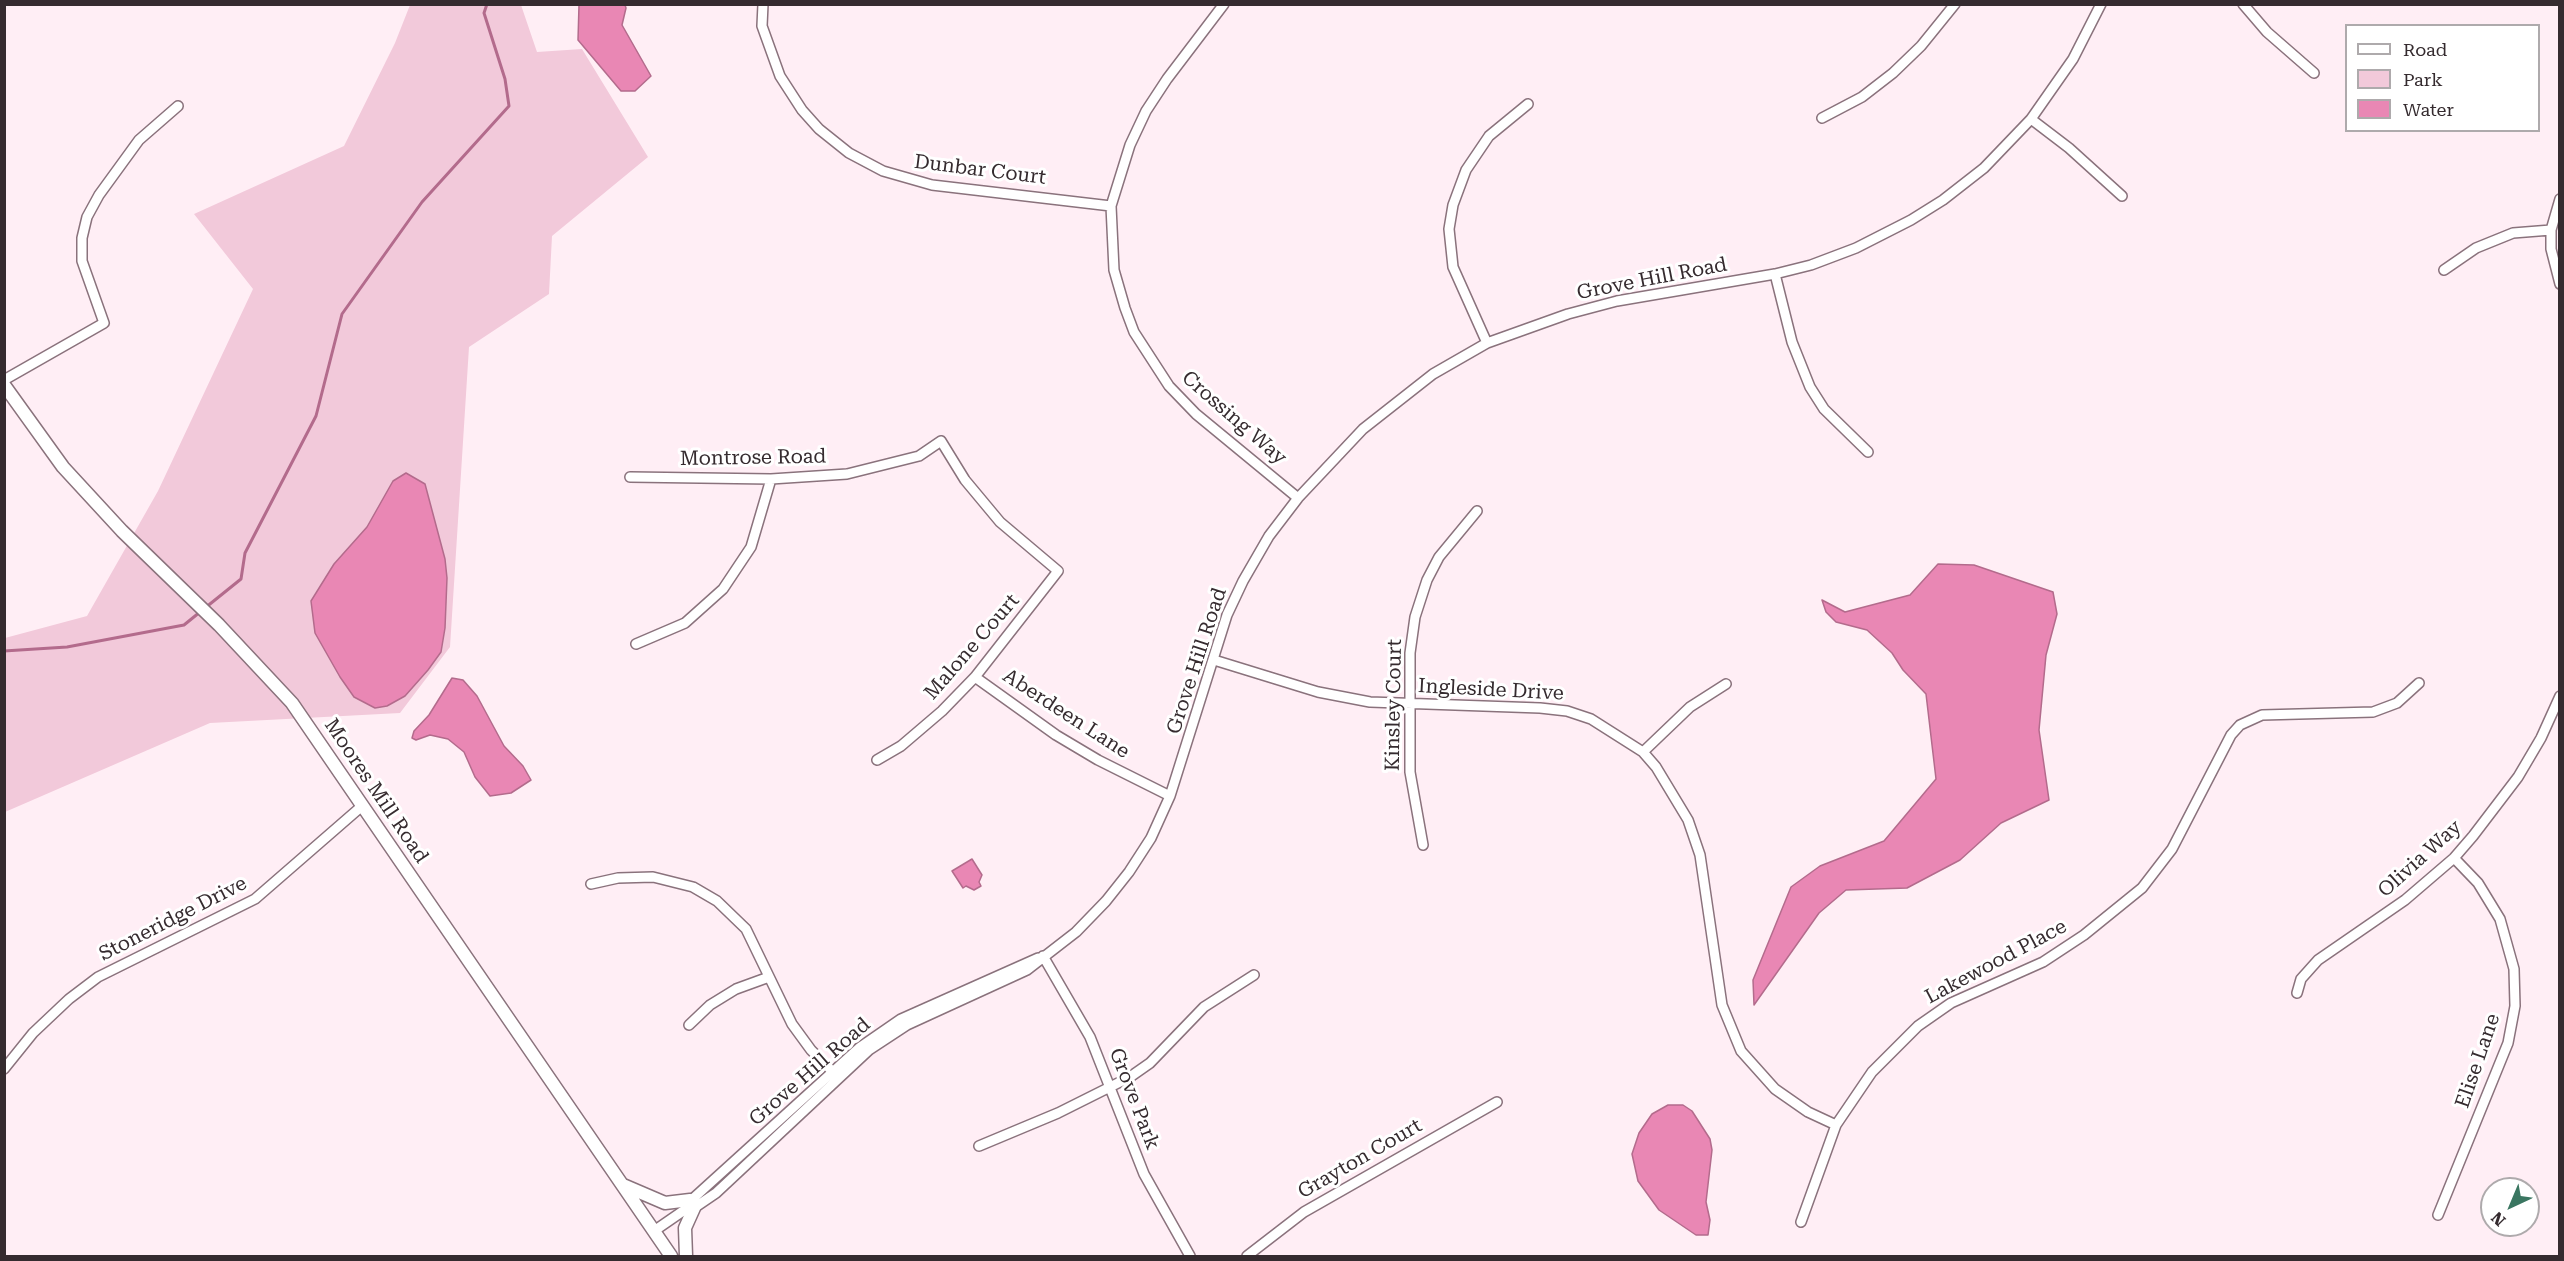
<!DOCTYPE html>
<html>
<head>
<meta charset="utf-8">
<style>
	body { margin:0 }
	#map { position:relative; width:2564px; height:1261px; overflow:hidden; background:#ffeef5; font-family:"Roboto Serif",serif }
	canvas { display:block }
	.frame { position:absolute; inset:0; border:6px solid #352b2f; pointer-events:none }
	.legend { position:absolute; left:2345px; top:24px; width:195px; height:108px; box-sizing:border-box; background:#fff; border:2px solid #aeaaac; margin:0; padding:8px 10px; list-style:none; font-size:18px; color:#352b2f }
	.legend li { display:flex; align-items:center; gap:12px; height:30px }
	.legend b { width:30px; border:2px solid #aeaaac }
	.north { position:absolute; left:2480px; top:1177px; width:60px; height:60px; box-sizing:border-box; background:#fff; border:2px solid #aeaaac; border-radius:50%; rotate:224deg; font-size:16px; font-weight:700; line-height:24px; text-align:center; color:#352b2f }
	.north::after { content:''; display:block; margin:auto; width:21px; height:27px; background:#3a7661; clip-path:polygon(50% 0,100% 100%,50% 72%,0 100%) }
</style>
</head>
<body>
<div id="map">
<canvas width="2564" height="1261"></canvas>
<div class="frame"></div>
<ul class="legend">
<li><b style="height:8px;background:#fff"></b>Road</li>
<li><b style="height:16px;background:#f2c9da"></b>Park</li>
<li><b style="height:16px;background:#e987b4"></b>Water</li>
</ul>
<div class="north">N</div>
</div>
<script>
const c = document.querySelector('canvas').getContext('2d');
c.lineJoin = 'round';
function fill(path, color) {
  c.fillStyle = color;
  c.fill(path, 'evenodd');
}
function shape(rows) {
  const path = new Path2D();
  for (const r of rows) {
    path.moveTo(r[0], r[1]);
    for (let i = 2; i < r.length; i += 2) path.lineTo(r[i], r[i + 1]);
  }
  return path;
}
function strokePath(path, color, width, dash) {
  c.strokeStyle = color;
  c.lineWidth = width;
  c.lineCap = dash ? 'butt' : 'round';
  c.setLineDash(dash || []);
  c.stroke(path);
}
function label(font, color, halo, rows, align = 'center') {
  c.font = font + ' "Roboto Serif",serif';
  c.lineWidth = 6;
  c.setLineDash([]);
  c.textBaseline = 'middle';
  c.strokeStyle = halo;
  c.fillStyle = color;
  for (const [text, x, y, turn = 0] of rows) {
    c.save();
    c.translate(x, y);
    c.rotate((+turn || 0) * Math.PI / 180);
    c.textAlign = isNaN(turn) ? turn : align;
    if (halo) c.strokeText(text, 0, 0);
    c.fillText(text, 0, 0);
    c.restore();
  }
}
const green = shape([
	[410,5,521,5,537,52,582,49,648,157,552,236,549,294,469,347,450,647,400,713,210,723,5,812,5,638,87,616,158,491,253,289,194,214,344,146,395,43]
]);
const water = shape([
	[579,5,625,5,626,8,622,25,651,76,635,91,621,91,578,40,579,5],
	[406,473,425,484,445,559,447,578,445,628,441,652,428,670,405,696,387,706,375,708,354,697,340,677,315,633,311,601,334,564,367,527,393,481,406,473],
	[1938,564,1974,565,2053,592,2057,614,2046,655,2039,730,2049,800,2001,823,1960,860,1907,888,1846,890,1819,913,1754,1005,1753,980,1791,887,1820,866,1884,841,1936,779,1926,694,1903,670,1892,653,1867,630,1836,622,1826,612,1822,600,1845,612,1910,595,1938,564],
	[452,678,463,680,477,696,504,746,523,766,531,780,511,793,490,796,475,777,464,752,448,739,430,735,416,740,412,738,414,731,429,715,452,678],
	[972,859,982,875,979,882,981,886,974,890,966,886,963,888,952,871,972,859],
	[1668,1105,1683,1105,1692,1111,1710,1139,1712,1150,1706,1202,1710,1220,1708,1235,1696,1235,1659,1210,1638,1181,1632,1154,1639,1133,1652,1114,1668,1105]
]);
const stream = shape([
	[205,608,241,579,245,553,316,416,342,314,422,202,509,106,505,79,484,13,487,4],
	[4,651,67,647,184,625,200,612]
]);
const street = shape([
	[763,4,762,26,780,76,802,110,819,129,849,153,883,171,932,185,1111,206],
	[1224,4,1167,79,1146,111,1130,145,1111,206,1114,270,1125,308,1134,332,1169,386,1196,414,1298,498],
	[2243,4,2267,32,2314,73],
	[1822,118,1862,97,1893,73,1921,46,1955,4],
	[2031,119,2069,148,2122,196],
	[2560,199,2551,230,2551,249,2560,284],
	[2444,270,2476,248,2513,233,2551,230],
	[1775,274,1792,342,1810,387,1824,409,1868,452],
	[1487,343,1453,267,1449,229,1453,205,1466,170,1489,136,1528,104],
	[4,380,104,323,82,261,82,238,87,217,99,195,139,140,178,106],
	[630,477,771,479,847,474,919,456,941,441,965,480,1000,522,1058,571,975,677,942,711,901,746,877,760],
	[636,644,685,623,723,589,751,547,771,479],
	[1214,660,1318,692,1370,702,1540,708,1567,711,1591,719,1643,752,1656,767,1688,820,1700,855,1722,1005,1741,1051,1775,1089,1808,1112,1836,1125],
	[975,677,1056,735,1098,760,1170,796],
	[1643,752,1690,707,1726,684],
	[1423,845,1410,772,1410,653,1415,617,1427,580,1439,557,1477,511],
	[591,884,618,878,653,877,693,887,717,901,746,929,792,1024,811,1050,837,1076],
	[1043,956,1090,1037,1144,1174,1190,1256],
	[2297,993,2301,979,2318,960,2405,900,2454,858,2473,836,2518,777,2541,738,2560,696],
	[689,1025,710,1005,736,989,769,977],
	[4,1069,33,1033,69,999,98,977,255,899,362,806],
	[979,1146,1058,1113,1130,1077,1150,1063,1204,1007,1254,975],
	[687,1204,859,1048,901,1019,1038,958],
	[2438,1215,2508,1043,2515,1006,2514,969,2500,919,2478,883,2454,858],
	[1801,1222,1836,1125,1872,1072,1918,1026,1951,1003,2043,962,2084,935,2142,888,2172,849,2231,735,2240,725,2262,715,2373,712,2397,703,2419,683],
	[654,1231,683,1211,694,1208,716,1193,869,1050,907,1025,1027,970,1076,932,1106,901,1129,872,1151,838,1170,796,1227,615,1243,581,1269,536,1298,498,1363,429,1433,374,1487,343,1568,314,1617,301,1775,274,1811,265,1856,248,1911,220,1943,200,1984,168,2031,119,2073,59,2101,4],
	[1247,1256,1304,1212,1497,1102]
]);
const secondary = shape([
	[4,385,63,467,122,531,219,625,292,703,671,1256],
	[623,1185,665,1203,690,1200],
	[686,1256,685,1228,694,1208]
]);
const streetNames = [
	["Dunbar Court",980,170,7],
	["Grove Hill Road",1652,279,-11],
	["Crossing Way",1234,418,41],
	["Montrose Road",753,458,-1],
	["Malone Court",972,647,-49],
	["Grove Hill Road",1197,661,-72],
	["Ingleside Drive",1491,690,3],
	["Kinsley Court",1394,705,-89],
	["Aberdeen Lane",1066,714,33],
	["Moores Mill Road",376,791,56],
	["Olivia Way",2420,859,-42],
	["Stoneridge Drive",173,919,-27],
	["Lakewood Place",1996,962,-28],
	["Elise Lane",2478,1061,-71],
	["Grove Hill Road",810,1072,-41],
	["Grove Park",1134,1099,69],
	["Grayton Court",1360,1159,-30]
];
fill(green, '#f2c9da');
fill(water, '#e987b4');
strokePath(water, '#b36b8c', 1.5);
strokePath(stream, '#b36b8c', 3);
strokePath(street, '#8a727c', 12);
strokePath(secondary, '#8a727c', 15);
strokePath(street, '#fff', 9);
strokePath(secondary, '#fff', 12);
label('20px', '#352b2f', '#fff', streetNames);
</script>
</body>
</html>
